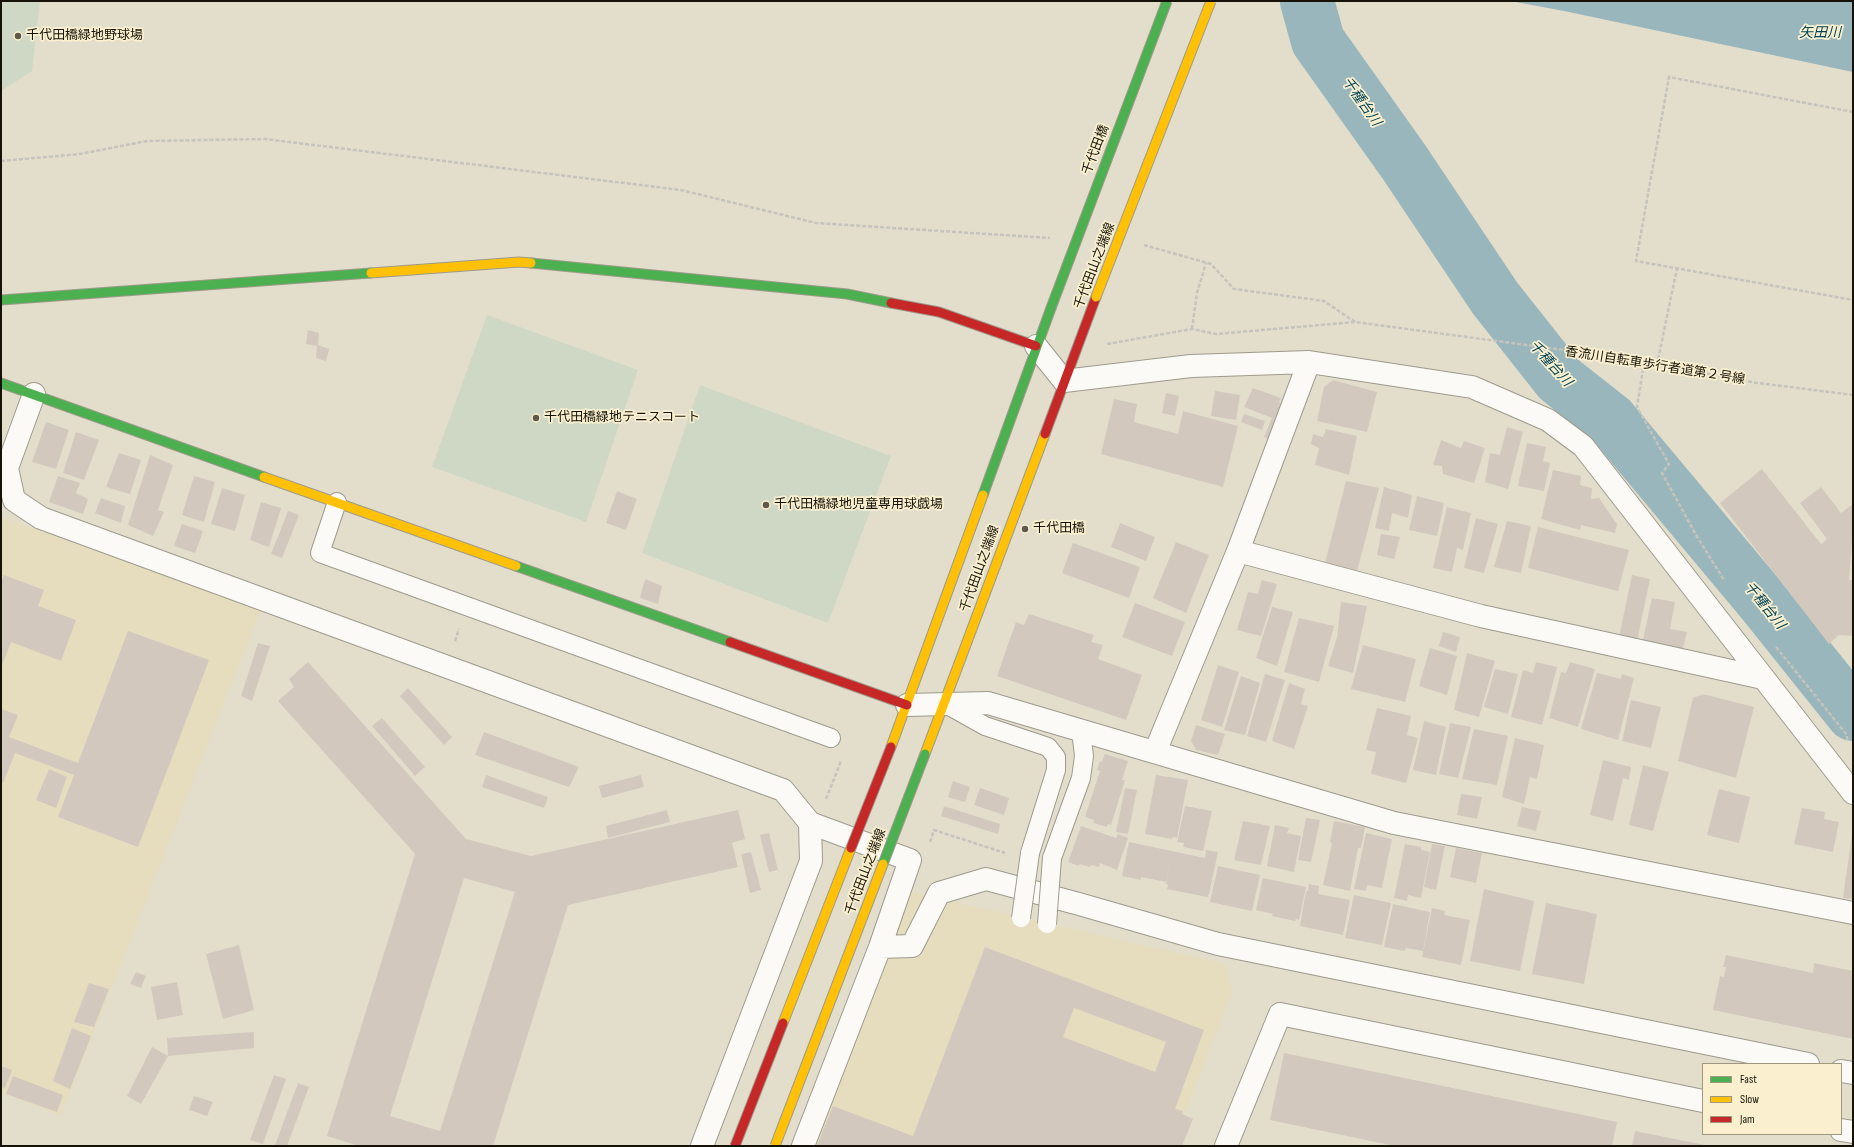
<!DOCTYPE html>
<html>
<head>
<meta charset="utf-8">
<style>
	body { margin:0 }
	#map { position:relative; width:1854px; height:1147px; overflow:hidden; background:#e3decc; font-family:"Sofia Sans Condensed",sans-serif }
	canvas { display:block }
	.frame { position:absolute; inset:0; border:2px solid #161207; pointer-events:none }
	.legend { position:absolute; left:1702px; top:1063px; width:140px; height:72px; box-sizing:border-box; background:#faf0cf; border:1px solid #9f977f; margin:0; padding:5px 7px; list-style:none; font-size:12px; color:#161207 }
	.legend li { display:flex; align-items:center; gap:8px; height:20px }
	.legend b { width:20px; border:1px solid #9f977f }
</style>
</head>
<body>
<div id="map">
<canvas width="1854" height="1147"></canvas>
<div class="frame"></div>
<ul class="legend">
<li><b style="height:5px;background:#4caf50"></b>Fast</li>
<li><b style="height:5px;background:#ffc107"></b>Slow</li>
<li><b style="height:5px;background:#c62828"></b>Jam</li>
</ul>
</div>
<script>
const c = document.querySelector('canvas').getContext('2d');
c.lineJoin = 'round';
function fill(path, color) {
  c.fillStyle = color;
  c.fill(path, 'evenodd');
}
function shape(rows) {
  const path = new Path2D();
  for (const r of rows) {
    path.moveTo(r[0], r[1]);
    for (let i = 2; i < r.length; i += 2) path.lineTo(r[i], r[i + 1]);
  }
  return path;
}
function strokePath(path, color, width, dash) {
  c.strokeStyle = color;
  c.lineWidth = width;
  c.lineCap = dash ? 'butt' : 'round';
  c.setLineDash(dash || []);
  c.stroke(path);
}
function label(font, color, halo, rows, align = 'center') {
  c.font = font + ' "Sofia Sans Condensed","Noto Sans JP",sans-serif';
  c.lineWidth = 3.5;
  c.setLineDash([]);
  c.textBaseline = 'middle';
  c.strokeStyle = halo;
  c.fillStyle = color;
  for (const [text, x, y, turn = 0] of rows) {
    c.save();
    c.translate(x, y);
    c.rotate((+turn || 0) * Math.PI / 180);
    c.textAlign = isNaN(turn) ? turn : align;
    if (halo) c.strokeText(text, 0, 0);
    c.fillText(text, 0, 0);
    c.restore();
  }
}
const built = shape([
	[1,517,261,610,61,1116,1,1093],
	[907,891,1226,964,1232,993,1172,1146,810,1146]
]);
const green = shape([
	[1,1,40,1,32,71,1,91],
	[487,315,638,370,586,522,432,467],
	[700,385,891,456,828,623,642,553]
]);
const water = shape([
	[1510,1,1853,1,1853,72,1564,11]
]);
const river = shape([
	[1307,1,1318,41,1404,162,1495,298,1559,379,1611,420,1764,603,1853,714]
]);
const building = shape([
	[308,330,319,333,318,345,329,349,326,361,316,358,317,346,306,344],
	[1333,380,1377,392,1367,432,1317,421,1324,387],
	[1253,388,1281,398,1279,402,1283,404,1269,439,1264,437,1272,418,1244,407],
	[1215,391,1240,395,1236,420,1211,416],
	[1166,393,1179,396,1175,416,1162,413],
	[1114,399,1137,404,1134,422,1178,434,1183,411,1238,426,1223,487,1101,454],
	[1244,414,1265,421,1262,430,1241,422],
	[46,422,69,430,56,469,32,462],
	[1507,427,1523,432,1508,489,1485,482,1490,453,1500,455],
	[1326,429,1357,436,1349,475,1315,465,1319,448,1311,444,1313,434,1323,437],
	[76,432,99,440,84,480,63,473],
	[1441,440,1461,448,1464,441,1485,448,1474,483,1443,474,1442,466,1433,465],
	[1527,443,1546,447,1543,461,1550,463,1544,491,1518,486],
	[119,453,141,460,130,494,106,487],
	[150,455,173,465,158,510,164,512,153,536,128,525],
	[1762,469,1821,544,1827,539,1800,503,1821,487,1841,513,1853,504,1853,527,1849,580,1853,580,1853,636,1839,635,1829,644,1720,503],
	[1553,470,1581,476,1580,485,1592,488,1591,499,1599,498,1617,524,1615,533,1581,525,1580,530,1541,519],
	[58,476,80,483,76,493,88,499,83,514,49,502],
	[194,476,215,482,204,522,182,515],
	[1346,481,1379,488,1357,571,1325,563],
	[1384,487,1412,495,1408,518,1392,513,1389,531,1375,528],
	[222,488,245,495,235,531,211,524],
	[617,491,637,499,626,530,606,523],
	[1417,496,1444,503,1437,536,1409,530],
	[101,498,125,506,121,523,95,513],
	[261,502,281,508,269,547,250,540],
	[1447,507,1471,513,1463,550,1457,548,1452,572,1433,568],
	[288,511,299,515,282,558,271,554],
	[1476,518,1498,524,1484,573,1464,568],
	[1507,521,1531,526,1521,573,1494,567],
	[1120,523,1155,537,1146,561,1111,547],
	[182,524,203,531,195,553,174,546],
	[1538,527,1629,550,1618,591,1528,568],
	[1381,534,1400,537,1394,559,1377,555],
	[1176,542,1209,555,1186,613,1153,598],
	[1073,543,1140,567,1129,598,1062,573],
	[4,575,44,590,38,606,76,620,61,661,11,642,1,668,1,582],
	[1632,575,1650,579,1637,641,1619,637],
	[645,579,662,586,658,604,640,598],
	[1262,580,1277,584,1261,636,1237,630,1248,592,1258,594],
	[1652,598,1675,602,1670,629,1687,632,1682,652,1642,644],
	[1341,602,1367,606,1353,673,1328,666,1337,637],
	[1135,603,1185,622,1172,656,1122,637],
	[1272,607,1293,612,1277,666,1256,658],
	[1029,614,1094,635,1091,642,1103,645,1098,659,1142,675,1126,720,997,676,1016,622,1024,625],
	[1299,618,1334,626,1319,682,1284,672],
	[128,631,209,660,138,847,58,817,74,775,15,753,3,783,1,782,1,709,18,715,9,737,78,763],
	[1443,632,1460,637,1456,652,1439,646],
	[258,643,270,646,252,701,241,696],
	[1363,645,1416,659,1405,702,1351,689],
	[1430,648,1457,656,1447,695,1419,686],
	[1467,653,1495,661,1479,717,1454,710],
	[308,662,466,839,531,856,738,810,745,839,732,843,738,867,568,905,493,1146,359,1146,327,1136,415,854,278,701,294,687,289,679],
	[464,878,515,892,440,1131,390,1116],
	[1536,662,1557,667,1542,725,1511,717,1523,670,1533,673],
	[1570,662,1595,669,1578,727,1549,718,1561,672,1566,673],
	[1218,665,1239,672,1222,727,1201,720],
	[1495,669,1518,674,1508,714,1484,707],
	[1597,673,1621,679,1622,674,1634,678,1618,740,1581,729],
	[1265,674,1285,680,1266,742,1247,736],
	[1241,676,1260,683,1245,735,1224,730],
	[1289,683,1305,689,1301,704,1308,706,1294,749,1272,741],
	[408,688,452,737,444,745,400,696],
	[1703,694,1754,707,1736,778,1678,761,1693,698],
	[1631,700,1661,707,1651,748,1622,741],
	[1377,708,1411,716,1407,735,1418,738,1406,783,1371,774,1376,752,1366,750],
	[382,718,425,767,415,776,372,726],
	[1424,721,1446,727,1436,775,1413,770],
	[1450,723,1471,727,1458,778,1439,774],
	[1196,725,1225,734,1218,755,1196,750,1191,741],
	[1474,729,1508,736,1497,785,1462,779],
	[484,732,579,767,569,787,475,755],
	[1515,738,1544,745,1537,779,1530,777,1524,804,1502,797],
	[1105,754,1128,761,1122,780,1125,780,1111,825,1108,824,1107,827,1093,823,1094,820,1085,817,1100,771,1097,770,1100,761,1102,762],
	[1603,760,1631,767,1629,780,1623,778,1613,821,1590,815],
	[1643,765,1669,772,1653,831,1629,825],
	[49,769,67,777,56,808,36,800],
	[486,775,548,797,544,808,482,787],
	[641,775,644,787,602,798,599,786],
	[1156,775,1188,780,1177,838,1173,837,1172,839,1145,834],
	[953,781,970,787,965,802,948,797],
	[980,788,1009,798,1004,815,974,805],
	[1125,788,1137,790,1128,834,1116,832],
	[1719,789,1750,797,1739,843,1707,835],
	[1461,794,1482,797,1477,819,1457,815],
	[944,806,1000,824,998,834,941,816],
	[1185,806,1212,811,1203,851,1183,847,1184,843,1177,842],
	[1522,807,1541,811,1536,831,1517,826],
	[1802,808,1825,812,1824,819,1839,822,1833,852,1794,844],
	[667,810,670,822,608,838,606,826],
	[1306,818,1320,820,1311,862,1298,860],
	[1243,821,1270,826,1261,865,1234,860],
	[1334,821,1365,827,1361,848,1358,848,1350,891,1323,885,1332,843,1330,842],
	[1275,825,1289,828,1287,833,1301,836,1294,872,1267,866],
	[1081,826,1116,838,1118,834,1128,838,1117,870,1100,863,1099,867,1091,865,1090,867,1080,864,1079,866,1068,862],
	[769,833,778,870,769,872,760,835],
	[1366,833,1392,839,1382,888,1367,885,1366,891,1354,889],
	[1852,834,1853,836,1853,899,1843,898],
	[1129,842,1205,858,1206,850,1218,852,1209,894,1207,897,1167,889,1168,885,1166,884,1172,854,1166,882,1141,877,1141,880,1122,876],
	[1405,844,1421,847,1421,850,1430,852,1421,898,1408,895,1407,901,1394,898],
	[1432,844,1445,846,1436,890,1424,887],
	[1456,848,1482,853,1476,883,1450,877],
	[751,852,761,890,750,893,741,854],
	[1218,866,1260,875,1252,911,1210,902],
	[1263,878,1306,887,1299,920,1296,919,1295,921,1272,916,1273,914,1256,910],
	[1309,884,1319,886,1318,894,1350,900,1343,935,1300,926,1306,891,1308,891],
	[1484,889,1534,901,1520,971,1470,961],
	[1354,895,1391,903,1382,945,1345,938],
	[1546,903,1597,914,1584,984,1532,974],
	[1393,904,1430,912,1423,951,1406,948,1405,951,1384,947],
	[1432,908,1445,911,1444,915,1470,920,1461,965,1422,957],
	[239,945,254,1010,223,1019,206,954],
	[985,947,1204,1030,1175,1109,1183,1111,1182,1114,1193,1119,1182,1146,817,1146,833,1106,913,1136],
	[1074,1008,1166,1042,1155,1072,1063,1037],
	[1726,955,1813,973,1814,963,1853,971,1853,1039,1713,1010,1720,976,1724,977,1726,967,1723,967],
	[136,972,146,976,141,988,130,984],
	[177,982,183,1015,157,1020,151,987],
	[89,983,109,989,94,1027,74,1022],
	[72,1028,91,1036,70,1089,53,1081],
	[254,1032,254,1048,168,1056,141,1104,127,1096,152,1047,168,1056,167,1038],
	[1284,1053,1617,1122,1612,1146,1395,1146,1270,1120],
	[1,1066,12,1070,5,1088,1,1087],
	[274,1075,286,1079,263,1144,250,1140],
	[13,1076,63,1095,57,1112,6,1094],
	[298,1083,309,1087,287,1146,275,1145],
	[194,1096,213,1102,207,1116,189,1110],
	[1635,1131,1705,1145,1705,1146,1632,1146]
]);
const path = shape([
	[1853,112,1669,77,1636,261,1853,300],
	[1,161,80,154,147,141,265,139,681,190,816,223,1050,238],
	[1144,245,1211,264,1234,289,1324,301,1355,322],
	[1192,329,1197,293,1206,263],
	[1107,344,1192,329,1216,334,1355,322,1616,357,1757,383,1853,395],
	[1644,363,1637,407,1669,464,1662,473,1696,535,1724,580],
	[1657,365,1677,268],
	[455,641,459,629],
	[1776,647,1847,735,1847,741],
	[826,799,841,761],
	[930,842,934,830,1005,853]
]);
const lane = shape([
	[337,502,320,553,831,738],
	[944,703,985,726,1048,747,1056,757,1056,770,1030,853],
	[1052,858,1081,778,1084,756,1081,730]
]);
const street = shape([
	[1036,346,1064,381,1191,366,1309,362,1472,387,1548,420,1583,446,1853,793],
	[34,394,7,468,14,500,41,518,783,790,810,823,811,861,702,1146],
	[1238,551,1481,616,1763,678],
	[907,705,988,703,1394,823,1853,913],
	[1155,752,1238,551,1309,362],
	[880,947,912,946,939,893,986,879,1079,904,1218,944,1808,1064],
	[1841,1071,1853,1073],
	[1841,1130,1853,1132],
	[803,1146,880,947,910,860,810,823],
	[1226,1146,1280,1014,1703,1101]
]);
const fast = shape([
	[531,263,847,294,891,303],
	[1,300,371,273],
	[1,383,264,477],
	[983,495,1051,308],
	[516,566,730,642]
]);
const slow = shape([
	[371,273,519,262,531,263],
	[264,477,516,566],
	[891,747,983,495],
	[925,754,1045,434]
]);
const jam = shape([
	[891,303,939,312,1036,346],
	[1045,434,1096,297],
	[730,642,907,705]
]);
const laneBridge = shape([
	[1021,918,1030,853],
	[1047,924,1052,858]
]);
const fastBridge = shape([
	[1051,308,1167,1],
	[883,864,925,754]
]);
const slowBridge = shape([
	[1096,297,1211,1],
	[783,1023,851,848],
	[775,1146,883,864]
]);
const jamBridge = shape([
	[851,848,891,747],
	[735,1146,783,1023]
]);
const markers = [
	[18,36,4,"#5e594c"],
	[536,418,4,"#5e594c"],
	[766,505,4,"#5e594c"],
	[1025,529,4,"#5e594c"]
];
const poiNames = [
	["千代田橋緑地野球場",26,36],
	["千代田橋緑地テニスコート",544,418],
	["千代田橋緑地児童専用球戯場",774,505],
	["千代田橋",1033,529]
];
const streetNames = [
	["千代田橋",1096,150,-69],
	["千代田山之端線",1095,266,-69],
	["香流川自転車歩行者道第２号線",1655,366,9],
	["千代田山之端線",980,569,-70],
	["千代田山之端線",866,872,-69]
];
const waterNames = [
	["矢田川",1820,33],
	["千種台川",1361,102,55],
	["千種台川",1550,364,48],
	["千種台川",1764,606,51]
];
fill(built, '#e6ddbf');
fill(green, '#ced8c5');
fill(water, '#99b6bd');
strokePath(river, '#99b6bd', 54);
fill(building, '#d3c8be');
strokePath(lane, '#9e9a8c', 20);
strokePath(street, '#9e9a8c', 24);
strokePath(fast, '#9e9a8c', 11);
strokePath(slow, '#9e9a8c', 11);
strokePath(jam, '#9e9a8c', 11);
strokePath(path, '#c5c3bc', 2.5, [4, 2]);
strokePath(lane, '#fbfaf7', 18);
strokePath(street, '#fbfaf7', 22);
strokePath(fast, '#4caf50', 9);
strokePath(slow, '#ffc107', 9);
strokePath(jam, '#c62828', 9);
strokePath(laneBridge, '#9e9a8c', 20, []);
strokePath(fastBridge, '#9e9a8c', 11, []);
strokePath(slowBridge, '#9e9a8c', 11, []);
strokePath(jamBridge, '#9e9a8c', 11, []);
strokePath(laneBridge, '#fbfaf7', 18);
strokePath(fastBridge, '#4caf50', 9);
strokePath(slowBridge, '#ffc107', 9);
strokePath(jamBridge, '#c62828', 9);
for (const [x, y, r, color] of markers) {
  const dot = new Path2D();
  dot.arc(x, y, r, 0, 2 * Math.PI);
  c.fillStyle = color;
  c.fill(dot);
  strokePath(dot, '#faf0cf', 1.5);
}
label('13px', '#161207', '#faf0cf', poiNames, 'left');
label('13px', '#161207', '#faf0cf', streetNames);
label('italic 14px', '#044558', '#faf0cf', waterNames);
</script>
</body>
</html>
